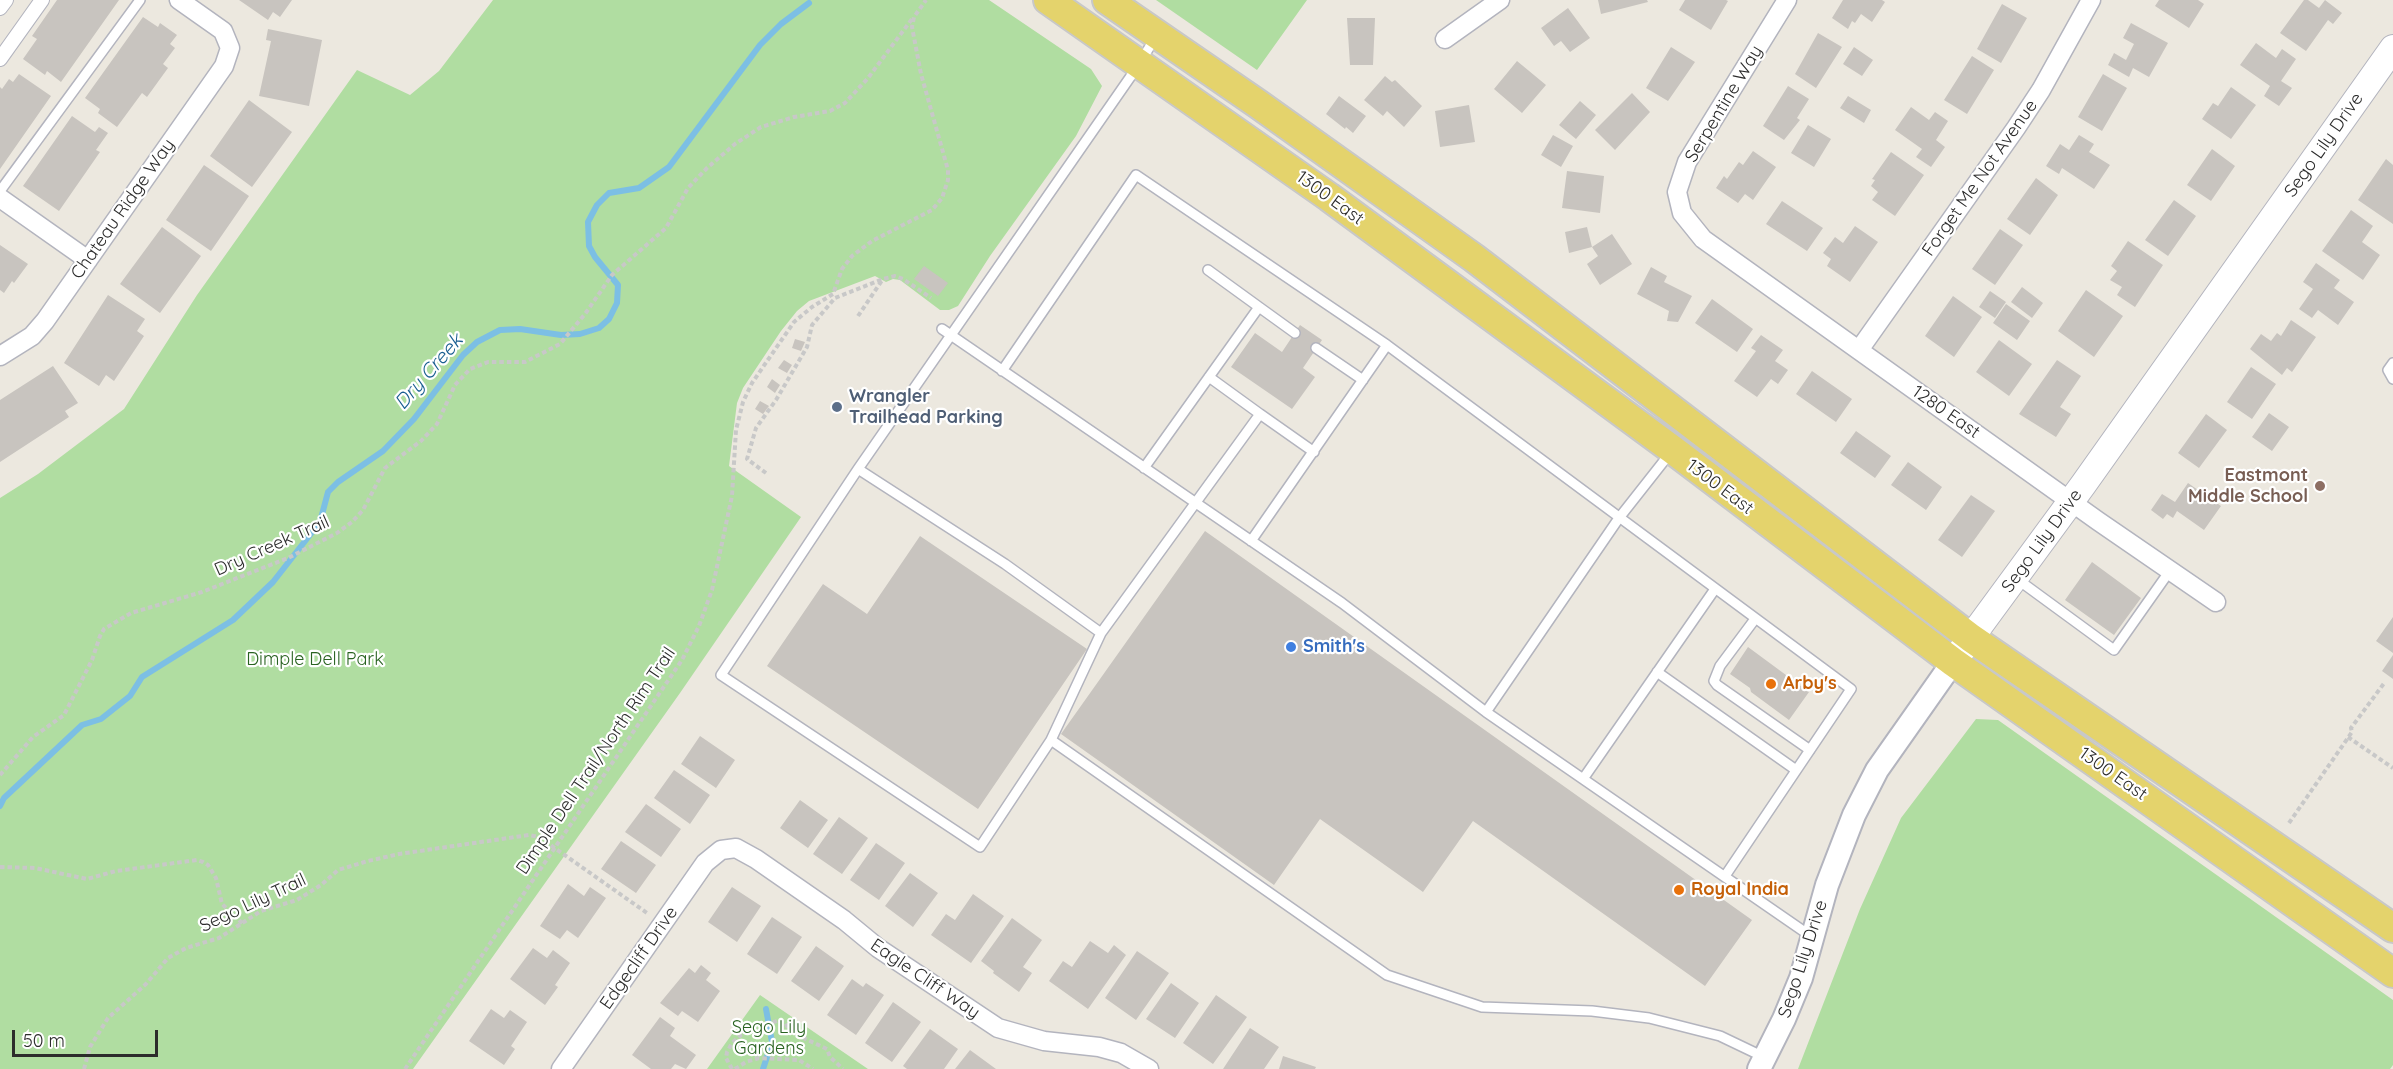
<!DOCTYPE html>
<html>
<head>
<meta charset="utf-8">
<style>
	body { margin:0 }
	#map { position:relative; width:2393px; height:1069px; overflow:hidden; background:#ece8df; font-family:Quicksand,sans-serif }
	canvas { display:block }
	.scale { position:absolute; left:12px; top:1030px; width:146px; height:27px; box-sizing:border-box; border:3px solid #2c2c2c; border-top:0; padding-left:8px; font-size:18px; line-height:21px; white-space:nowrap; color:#2c2c2c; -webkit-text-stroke:4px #fff; paint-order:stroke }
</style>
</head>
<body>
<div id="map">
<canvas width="2393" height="1069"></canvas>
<div class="scale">50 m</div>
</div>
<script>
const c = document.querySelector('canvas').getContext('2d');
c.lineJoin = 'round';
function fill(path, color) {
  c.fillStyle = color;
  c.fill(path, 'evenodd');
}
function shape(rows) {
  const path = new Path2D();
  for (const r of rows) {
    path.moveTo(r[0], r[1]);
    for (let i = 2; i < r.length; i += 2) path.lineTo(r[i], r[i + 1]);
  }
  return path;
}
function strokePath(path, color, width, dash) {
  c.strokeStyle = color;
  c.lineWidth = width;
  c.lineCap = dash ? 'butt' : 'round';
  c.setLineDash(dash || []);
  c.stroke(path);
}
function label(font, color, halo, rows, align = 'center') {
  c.font = font + ' Quicksand,sans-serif';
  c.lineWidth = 4.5;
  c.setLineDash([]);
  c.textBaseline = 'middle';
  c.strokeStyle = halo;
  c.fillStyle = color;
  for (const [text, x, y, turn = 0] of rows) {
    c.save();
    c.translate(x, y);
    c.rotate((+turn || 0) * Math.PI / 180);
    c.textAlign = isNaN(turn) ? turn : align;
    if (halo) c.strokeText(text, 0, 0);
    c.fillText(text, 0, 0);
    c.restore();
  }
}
const green = shape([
	[493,0,989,0,1091,69,1102,86,1076,136,990,256,958,306,949,310,940,310,900,280,893,279,886,282,875,276,809,301,797,311,781,331,743,388,737,403,729,466,801,517,680,693,413,1069,0,1069,0,498,38,474,124,409,197,295,357,70,410,95,439,71],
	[1156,0,1307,0,1257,70],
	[1976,719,1998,720,2393,1000,2393,1065,2390,1069,1798,1069,1860,909,1901,818],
	[760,995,868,1069,707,1069]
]);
const stream = shape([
	[0,806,4,798,82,725,101,719,130,696,142,677,233,620,273,582,320,522,328,492,338,482,383,451,414,419,463,355,477,342,500,330,520,329,561,335,580,334,599,328,609,319,617,303,618,285,595,257,589,246,588,222,597,205,609,193,639,188,669,167,760,45,781,24,809,3],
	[763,1069,772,1042,766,1009]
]);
const building = shape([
	[57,0,119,0,61,82,47,71,45,75,23,59,37,39,32,36],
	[239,0,292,0,280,17,273,12,268,20],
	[1598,0,1647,0,1648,2,1601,14],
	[1685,0,1726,0,1728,1,1711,30,1679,10],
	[1843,0,1882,0,1885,2,1872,22,1861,14,1855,23,1852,21,1848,29,1832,18],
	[2159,0,2198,0,2204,4,2189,28,2155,6],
	[2304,0,2308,0,2319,8,2325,0,2342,13,2333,24,2328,20,2306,51,2280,33],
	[2002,4,2027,18,2001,63,1977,49],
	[1568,8,1590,38,1570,52,1561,41,1554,46,1541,28],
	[143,17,158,27,160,23,177,35,170,44,175,48,163,64,168,68,147,97,142,93,117,127,98,113,100,109,85,98],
	[1347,18,1375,18,1373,65,1350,65],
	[2131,23,2168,43,2149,77,2133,68,2129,77,2108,65,2114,53,2126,60,2134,44,2123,38],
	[268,29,322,40,309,106,259,96,271,41,266,40],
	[1818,33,1842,47,1816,88,1795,74],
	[2256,43,2276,58,2282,49,2296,59,2281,81,2292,88,2279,106,2264,96,2270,86,2240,65],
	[1671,47,1695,62,1668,101,1646,88],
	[1854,47,1873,60,1862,76,1843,64],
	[1972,56,1994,70,1967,114,1944,100],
	[1517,61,1546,85,1522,113,1494,89],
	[19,74,51,96,0,169,0,87,2,89,9,79,13,82],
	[2103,74,2127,88,2102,131,2078,117],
	[1385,76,1392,82,1395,80,1422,106,1404,127,1387,111,1383,116,1364,100],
	[1788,86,1809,99,1797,118,1800,120,1784,140,1763,126],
	[2231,87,2256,105,2231,139,2202,119,2213,103,2218,106],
	[1632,93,1650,112,1615,150,1595,130],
	[1339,96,1366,116,1353,133,1346,127,1345,129,1326,114],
	[1848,96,1871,110,1864,123,1840,108],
	[249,100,292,132,252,187,210,156],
	[1580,101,1596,115,1576,139,1559,125],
	[1469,105,1475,142,1440,147,1435,111],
	[1911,107,1929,120,1935,112,1948,121,1936,140,1945,147,1931,167,1916,157,1922,149,1895,130],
	[72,116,95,132,99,127,108,133,96,150,100,152,59,211,23,186],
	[1808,125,1831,139,1814,167,1791,153],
	[1553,135,1573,146,1561,167,1541,155],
	[2079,135,2094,144,2089,152,2110,165,2094,189,2062,168,2059,174,2046,166,2060,144,2069,150],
	[2212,149,2235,166,2211,201,2187,185],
	[1753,151,1776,167,1753,200,1745,194,1738,203,1716,188,1724,176,1727,179,1739,162,1743,165],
	[1891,152,1924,175,1895,216,1872,200,1878,192,1871,186,1875,180,1872,179],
	[2386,159,2393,165,2393,224,2358,200],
	[204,165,249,196,211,251,166,220],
	[1567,171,1604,176,1600,213,1562,208],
	[2036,178,2058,195,2030,235,2007,219],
	[2174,200,2196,216,2168,256,2145,240],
	[1782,201,1823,228,1807,251,1766,224],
	[2351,210,2373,226,2362,242,2380,255,2363,280,2322,251],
	[1855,226,1878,242,1850,282,1827,266,1831,259,1823,253,1835,237,1843,243],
	[162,227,201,256,160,313,120,284],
	[1587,227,1592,247,1612,234,1632,264,1600,285,1587,264,1598,256,1592,247,1569,253,1565,232],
	[2000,229,2023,245,1995,285,1972,269],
	[2128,241,2163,265,2135,307,2117,295,2122,287,2110,280,2117,271,2111,266],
	[0,245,28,264,14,283,12,281,4,293,0,290],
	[2316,263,2340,280,2334,288,2354,302,2338,325,2318,310,2312,318,2299,309,2313,289,2303,282],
	[924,266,948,283,938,296,914,279],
	[1651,267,1667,276,1664,282,1692,296,1678,322,1667,321,1669,311,1637,294],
	[2022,287,2043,303,2032,318,2011,302],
	[2086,290,2123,316,2094,357,2058,331],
	[1990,291,2006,302,1995,318,1979,307],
	[108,295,145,319,137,331,144,336,114,381,106,375,99,386,64,363],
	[1953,296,1982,317,1954,357,1925,336],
	[1712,299,1753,329,1737,352,1695,323],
	[2006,304,2030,321,2017,340,1993,323],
	[2291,320,2316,337,2292,372,2287,368,2282,375,2250,349,2261,334,2271,341,2277,333,2281,336],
	[1300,325,1322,340,1303,368,1315,377,1292,409,1231,367,1255,333,1282,352],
	[1761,335,1783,350,1775,361,1788,370,1778,384,1771,379,1757,397,1734,381,1756,351,1751,348],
	[795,339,805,342,801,351,792,348],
	[1999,340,2032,364,2009,396,1976,372],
	[784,360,792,365,787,373,778,368],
	[2057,360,2081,376,2060,407,2071,414,2056,437,2019,414],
	[53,366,78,403,65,411,69,417,0,462,0,400],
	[2251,367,2276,384,2252,419,2227,402],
	[1812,371,1852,399,1836,422,1796,394],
	[772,379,780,385,775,393,767,387],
	[760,401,769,406,763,414,755,409],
	[2269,413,2289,427,2272,451,2252,437],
	[2206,414,2227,430,2199,468,2178,453],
	[1856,431,1891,456,1875,478,1840,453],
	[1908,462,1942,487,1926,510,1891,485],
	[2188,483,2221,506,2204,530,2177,511,2173,518,2167,514,2163,519,2151,510,2162,494,2175,502],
	[1971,495,1995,511,1962,557,1938,540],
	[1205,531,1752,920,1705,986,1473,821,1423,892,1320,819,1274,885,1061,734],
	[920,536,1087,649,978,809,767,666,823,584,867,614],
	[2092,562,2141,598,2114,635,2065,600],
	[2393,617,2393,653,2376,641],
	[1748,647,1809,692,1789,720,1751,692,1750,688,1730,674],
	[2393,655,2393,679,2382,671],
	[700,736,735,760,716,788,681,764],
	[674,770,710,795,690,824,654,798],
	[800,800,828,820,808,848,780,828],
	[646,804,681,829,661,857,625,832],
	[839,817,868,838,842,874,813,854],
	[621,841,656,865,636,893,601,869],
	[876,843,905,863,879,900,850,880],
	[910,873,938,893,913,927,885,906],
	[568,884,584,896,590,887,606,898,578,938,567,930,560,939,540,926],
	[732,887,761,906,737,942,708,922],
	[973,894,1004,916,971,963,931,935,946,914,955,920],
	[772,917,802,937,777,974,747,954],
	[1012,918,1042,940,1023,967,1032,973,1019,992,993,973,994,971,981,961],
	[1090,941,1108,953,1114,945,1126,955,1088,1009,1049,981,1063,961,1072,967],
	[816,946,844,966,819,1001,791,981],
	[533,948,547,958,553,950,570,963,555,985,558,987,545,1005,510,979],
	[1137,951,1169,973,1136,1020,1105,998],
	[701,965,711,973,706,980,720,991,698,1022,682,1011,678,1016,660,1003,689,968,695,973],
	[852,979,863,987,866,983,884,995,856,1035,827,1015],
	[1171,983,1199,1003,1175,1038,1146,1019],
	[1216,995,1247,1017,1213,1064,1183,1043],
	[893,1002,921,1022,892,1062,865,1043],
	[491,1009,504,1018,510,1010,527,1022,511,1046,515,1049,504,1065,469,1041],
	[660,1017,675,1028,670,1036,696,1055,686,1069,675,1064,671,1069,651,1069,632,1055],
	[1250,1028,1279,1047,1264,1069,1223,1069],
	[930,1029,958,1049,944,1069,907,1069,903,1066],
	[970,1050,996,1069,955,1069],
	[1283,1056,1316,1067,1315,1069,1279,1069]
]);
const path = shape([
	[858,316,883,279],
	[766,473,747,459,756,428,776,400,807,347,812,325,835,298,883,279,895,276,903,279,931,298],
	[2348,737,2393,768],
	[0,775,33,737,64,715,92,660,100,636,104,629,131,613,202,592,288,558,337,533,352,522,363,510,385,468,421,441,437,424,455,385,470,369,488,362,525,362,560,344,585,314,612,275,666,228,688,188,707,168,735,144,761,127,794,117,830,111,845,103,868,78,912,19],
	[2289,823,2352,732,2351,728,2385,682],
	[0,867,35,868,87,879,116,871,197,860,203,862,208,865,216,878,222,904,243,924],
	[84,1069,90,1047,108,1018,146,984,168,958,186,948,219,938,261,911,297,900,321,885,338,870,368,861,399,854,529,835,539,837,647,913],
	[405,1069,682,660,699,626,712,590,732,496,736,430,743,402,752,383,794,322,812,307,833,294,842,269,852,256,872,241,932,210,942,198,948,180,948,170,921,74,912,27,914,17,926,0],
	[732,1069,726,1058,727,1052,732,1043,741,1035,779,1020,785,1022,789,1030,795,1034,827,1049,830,1057,843,1069],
	[735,1069,746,1062,759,1058,799,1060,813,1069]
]);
const service = shape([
	[0,191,140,0],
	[1259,307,1295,333],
	[942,329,1342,603,1486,712],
	[1316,348,1363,380],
	[2393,363,2388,370,2393,379],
	[1002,371,1136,175,1387,345],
	[1209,377,1260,414],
	[1671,452,1619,518,1486,712,1812,937],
	[1144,468,1259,307,1208,270],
	[858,469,1005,564,1101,633,1051,740,980,847,721,675,858,469,1140,63,1156,36],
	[1251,541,1387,345,1851,689,1725,876],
	[2017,579,2114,650,2169,572],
	[1755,619,1720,666,1714,681,1717,685,1810,750],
	[1101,633,1260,414,1314,452],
	[1657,672,1796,770],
	[1051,740,1387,975,1482,1007,1592,1011,1649,1018,1720,1036,1766,1058],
	[1583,779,1715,589]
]);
const pedestrian = shape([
	[0,8,6,0],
	[0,59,42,0]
]);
const minor = shape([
	[1787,0,1687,162,1677,192,1682,213,1703,239,2098,521,2216,602],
	[1445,39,1500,0],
	[0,198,88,260],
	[1859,350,2016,128,2041,90,2091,0],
	[0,356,32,336,45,321,224,66,230,48,223,31,179,0],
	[561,1069,705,863,721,850,736,848,756,859,844,920,878,948,998,1028,1044,1041,1099,1047,1121,1053,1149,1069]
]);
const tertiary = shape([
	[1759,1069,1784,1019,1801,978,1827,885,1854,815,1877,770,1953,662]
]);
const secondary = shape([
	[1953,662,2083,485,2393,48]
]);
const primary = shape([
	[1048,0,1329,197,1673,450,1953,662,2393,973],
	[1107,0,1258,104,1474,258,1971,638,2393,928]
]);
const markers = [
	[837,407,6,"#5c6f8a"],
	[2320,486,6,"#8d6e63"],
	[1291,647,6,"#3f7fe0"],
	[1771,684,6,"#e8710a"],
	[1679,890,6,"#e8710a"]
];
const streetNames = [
	["Serpentine Way",1724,104,-59],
	["Sego Lily Drive",2324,145,-55],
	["Forget Me Not Avenue",1980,178,-55],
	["1300 East",1330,198,36],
	["Chateau Ridge Way",123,209,-55],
	["1280 East",1946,412,35],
	["1300 East",1720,487,37],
	["Sego Lily Drive",2042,541,-54],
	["Dry Creek Trail",272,546,-24],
	["Dimple Dell Trail/North Rim Trail",596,761,-56],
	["1300 East",2113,774,35],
	["Sego Lily Trail",253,903,-25],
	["Edgecliff Drive",639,958,-55],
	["Sego Lily Drive",1803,959,-72],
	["Eagle Cliff Way",925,979,34]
];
const serviceNames = [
	["Wrangler",849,397],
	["Trailhead Parking",849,418]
];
const educationNames = [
	["Eastmont",2308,476],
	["Middle School",2308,497]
];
const shopNames = [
	["Smith's",1303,647]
];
const parkNames = [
	["Dimple Dell Park",315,660],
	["Sego Lily",769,1028],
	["Gardens",769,1049]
];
const foodNames = [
	["Arby's",1783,684],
	["Royal India",1691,890]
];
const waterNames = [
	["Dry Creek",429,372,-49]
];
fill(green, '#b0dda1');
strokePath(stream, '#7cbfe4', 6);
fill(building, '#c8c4bf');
strokePath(service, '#b3b4be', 12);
strokePath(pedestrian, '#b3b4be', 16);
strokePath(minor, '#b3b4be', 21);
strokePath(tertiary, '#b3b4be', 26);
strokePath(secondary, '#b3b4be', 28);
strokePath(primary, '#c8c8c8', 32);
strokePath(path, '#c8c8c8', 4, [4.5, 3]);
strokePath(service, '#fff', 9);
strokePath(pedestrian, '#fff', 14);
strokePath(minor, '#fff', 18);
strokePath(tertiary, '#fff', 22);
strokePath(secondary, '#fff', 26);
strokePath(primary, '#e4d36c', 28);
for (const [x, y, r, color] of markers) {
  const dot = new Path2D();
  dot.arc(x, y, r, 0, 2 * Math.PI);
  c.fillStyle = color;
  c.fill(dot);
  strokePath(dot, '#fff', 2);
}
label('18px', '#2c2c2c', '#fff', streetNames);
label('bold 18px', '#4e5e75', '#fff', serviceNames, 'left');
label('bold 18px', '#785e54', '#fff', educationNames, 'right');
label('bold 18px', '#366cbe', '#fff', shopNames, 'left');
label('18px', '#296321', '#fff', parkNames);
label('bold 18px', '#c56008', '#fff', foodNames, 'left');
label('italic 20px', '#1a5e91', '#fff', waterNames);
</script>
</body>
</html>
